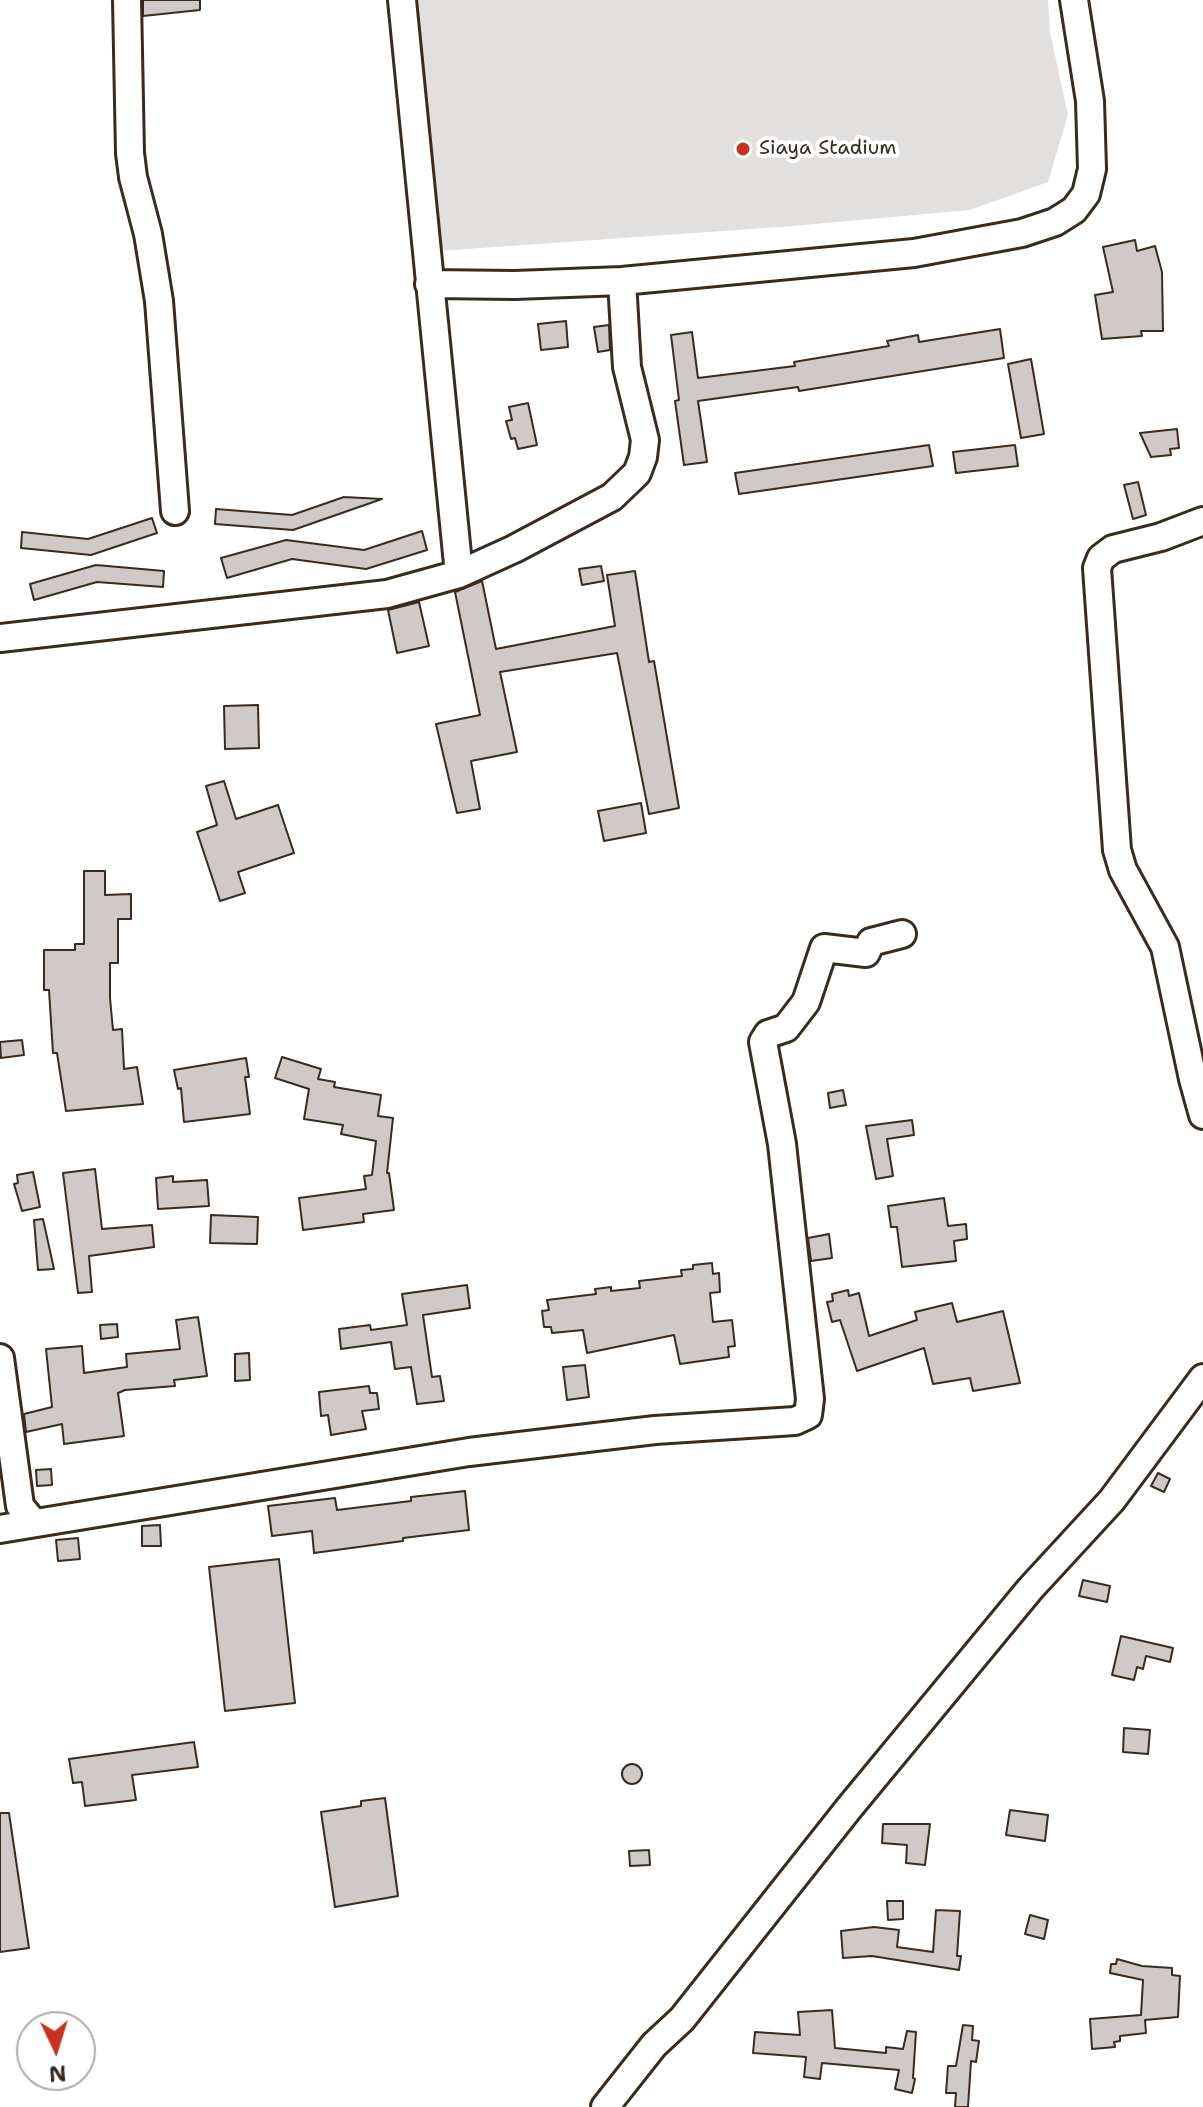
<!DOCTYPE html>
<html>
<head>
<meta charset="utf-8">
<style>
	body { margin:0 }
	#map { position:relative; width:1203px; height:2107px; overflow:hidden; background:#fff; font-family:"Shantell Sans",sans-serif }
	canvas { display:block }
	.north { position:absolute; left:16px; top:2011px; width:80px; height:80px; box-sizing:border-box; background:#fff; border:2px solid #b1aaa5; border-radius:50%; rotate:176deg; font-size:22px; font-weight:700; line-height:32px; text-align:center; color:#3b2a1e }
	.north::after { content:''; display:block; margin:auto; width:28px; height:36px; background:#c8321e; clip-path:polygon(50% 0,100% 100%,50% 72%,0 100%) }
</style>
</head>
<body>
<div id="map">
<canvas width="1203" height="2107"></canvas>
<div class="north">N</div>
</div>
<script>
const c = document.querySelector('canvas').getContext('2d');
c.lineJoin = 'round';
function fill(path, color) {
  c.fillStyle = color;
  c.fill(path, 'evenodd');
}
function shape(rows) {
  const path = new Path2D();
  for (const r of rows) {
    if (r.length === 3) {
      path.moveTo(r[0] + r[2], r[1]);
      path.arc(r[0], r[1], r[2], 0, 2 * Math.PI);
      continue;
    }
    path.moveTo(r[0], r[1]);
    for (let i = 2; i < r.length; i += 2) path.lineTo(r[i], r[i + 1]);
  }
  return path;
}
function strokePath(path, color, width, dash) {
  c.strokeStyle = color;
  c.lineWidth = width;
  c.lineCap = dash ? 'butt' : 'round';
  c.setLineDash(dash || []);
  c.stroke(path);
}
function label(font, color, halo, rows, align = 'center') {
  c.font = font + ' "Shantell Sans",sans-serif';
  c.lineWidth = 8;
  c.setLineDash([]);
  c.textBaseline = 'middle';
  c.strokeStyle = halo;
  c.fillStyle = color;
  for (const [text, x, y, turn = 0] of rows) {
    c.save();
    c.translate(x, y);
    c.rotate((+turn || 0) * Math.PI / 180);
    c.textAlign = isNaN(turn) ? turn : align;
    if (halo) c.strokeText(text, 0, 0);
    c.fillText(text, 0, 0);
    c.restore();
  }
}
const green = shape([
	[410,0,1048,0,1050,32,1068,115,1048,182,970,210,793,226,439,251]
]);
const building = shape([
	[143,0,200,0,200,10,143,16,143,0],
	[1135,240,1137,251,1155,246,1162,272,1163,331,1141,331,1142,336,1102,339,1095,295,1113,292,1103,247,1135,240],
	[566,321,568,347,541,350,538,324,566,321],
	[609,325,610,350,598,352,594,327,609,325],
	[1000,329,1004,358,799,391,798,387,698,401,707,462,684,465,675,401,679,400,671,335,692,332,698,378,795,366,794,362,889,346,887,341,918,335,919,342,1000,329],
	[1031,359,1044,434,1021,438,1008,364,1031,359],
	[528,403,537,445,518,449,515,438,511,439,506,421,512,420,509,407,528,403],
	[1177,429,1179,448,1170,449,1171,455,1151,457,1140,433,1177,429],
	[929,445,933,466,739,494,735,473,929,445],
	[1015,445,1018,466,956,473,953,452,1015,445],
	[1138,482,1146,515,1133,519,1124,485,1138,482],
	[344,497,382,499,293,530,215,524,216,509,292,515,344,497],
	[152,518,157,533,91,555,21,548,22,532,88,539,152,518],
	[422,531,427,550,366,569,292,559,227,578,221,558,286,540,364,550,422,531],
	[96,565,164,571,163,587,97,582,34,600,30,584,96,565],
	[601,566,604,581,582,585,579,569,601,566],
	[635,571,649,662,654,661,679,808,649,814,617,653,500,672,517,752,471,761,480,809,457,813,436,724,480,715,455,592,482,581,496,649,615,626,607,575,635,571],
	[419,602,429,646,397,653,388,610,419,602],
	[258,705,259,748,225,749,224,706,258,705],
	[224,781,236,819,278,805,294,853,238,872,245,893,220,901,197,832,217,825,206,786,224,781],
	[641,803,646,833,604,841,598,811,641,803],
	[84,871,105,871,105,895,131,894,131,919,118,919,118,963,110,963,110,998,113,1030,122,1029,124,1069,137,1067,143,1104,66,1111,57,1053,53,1053,49,990,44,990,44,950,75,950,75,944,84,944,84,871],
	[22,1040,24,1055,1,1058,0,1042,22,1040],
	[282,1057,321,1069,318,1079,335,1082,334,1087,381,1095,378,1116,393,1118,387,1173,389,1173,394,1210,363,1214,364,1222,303,1230,299,1198,366,1189,364,1176,372,1175,376,1141,341,1134,343,1125,304,1119,309,1089,275,1078,282,1057],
	[246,1058,249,1077,245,1077,250,1114,184,1122,181,1088,178,1089,174,1070,246,1058],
	[843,1090,846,1105,830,1108,828,1093,843,1090],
	[912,1120,914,1135,887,1139,893,1176,876,1179,866,1126,912,1120],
	[95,1169,102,1229,152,1225,154,1247,89,1256,92,1292,78,1293,63,1173,95,1169],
	[33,1172,40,1207,22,1211,14,1184,18,1183,17,1175,33,1172],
	[173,1176,173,1182,207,1180,209,1206,158,1209,156,1178,173,1176],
	[944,1198,948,1226,966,1224,967,1239,954,1241,956,1261,902,1267,897,1227,891,1227,888,1206,944,1198],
	[211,1215,258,1217,257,1244,210,1243,211,1215],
	[43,1219,54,1269,38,1270,34,1220,43,1219],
	[829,1234,832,1258,811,1261,808,1238,829,1234],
	[712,1263,713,1274,719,1273,720,1292,710,1293,713,1322,732,1320,735,1346,728,1347,729,1357,680,1364,674,1335,587,1353,583,1330,552,1333,551,1327,544,1327,542,1311,549,1310,547,1300,596,1294,595,1289,611,1287,611,1291,640,1288,639,1281,682,1276,681,1270,693,1269,693,1265,712,1263],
	[467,1285,470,1308,423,1315,432,1377,440,1376,444,1401,417,1404,411,1367,395,1369,391,1342,341,1349,339,1329,370,1325,371,1330,407,1325,402,1294,467,1285],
	[848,1290,849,1296,859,1293,869,1336,917,1320,915,1312,952,1303,957,1322,1003,1311,1020,1383,973,1391,970,1378,933,1384,924,1348,857,1371,840,1320,832,1322,827,1302,833,1301,832,1294,848,1290],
	[198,1317,207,1376,174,1380,175,1386,125,1390,118,1393,124,1436,64,1444,62,1424,26,1432,24,1414,52,1407,46,1349,82,1346,84,1373,127,1367,126,1354,180,1349,176,1320,198,1317],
	[117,1324,118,1337,101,1339,100,1325,117,1324],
	[249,1353,250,1380,235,1381,235,1354,249,1353],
	[585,1365,589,1397,567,1400,563,1367,585,1365],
	[369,1386,370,1393,377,1393,379,1409,362,1411,366,1429,331,1435,328,1415,321,1416,319,1392,369,1386],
	[51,1469,52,1485,37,1486,36,1470,51,1469],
	[1158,1473,1170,1479,1164,1492,1151,1486,1158,1473],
	[465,1491,469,1530,403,1538,403,1541,314,1553,312,1531,272,1536,268,1506,335,1498,337,1510,411,1501,411,1497,465,1491],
	[160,1525,161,1546,142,1546,142,1526,160,1525],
	[78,1538,80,1559,58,1561,56,1540,78,1538],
	[279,1559,295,1703,225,1711,209,1567,279,1559],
	[1083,1580,1110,1586,1107,1602,1079,1596,1083,1580],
	[1121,1636,1173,1648,1170,1662,1146,1656,1143,1669,1137,1667,1134,1680,1112,1675,1121,1636],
	[1124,1728,1150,1730,1148,1754,1123,1752,1124,1728],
	[194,1742,198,1767,132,1775,136,1800,85,1806,82,1782,73,1783,69,1759,194,1742],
	[632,1774,10],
	[385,1798,398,1896,335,1907,321,1812,361,1806,361,1801,385,1798],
	[1010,1810,1048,1815,1045,1841,1006,1835,1010,1810],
	[0,1813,9,1813,29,1948,0,1952,0,1813],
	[883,1824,930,1824,925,1865,906,1863,907,1845,882,1843,883,1824],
	[649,1850,650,1865,630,1866,629,1851,649,1850],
	[887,1901,903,1901,903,1919,888,1920,887,1901],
	[936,1910,960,1911,957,1956,961,1956,959,1970,872,1956,843,1958,841,1931,874,1927,899,1930,897,1947,933,1952,936,1910],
	[1030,1915,1048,1920,1044,1939,1025,1934,1030,1915],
	[1117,1959,1142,1966,1172,1968,1172,1975,1180,1976,1178,2017,1145,2020,1146,2033,1120,2036,1120,2041,1114,2042,1115,2047,1092,2049,1090,2019,1141,2015,1143,1980,1110,1973,1111,1964,1116,1964,1117,1959],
	[832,2010,835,2048,886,2053,886,2047,903,2049,907,2031,916,2032,913,2078,915,2079,912,2093,895,2089,899,2070,822,2063,820,2079,804,2077,806,2057,753,2053,755,2032,800,2035,798,2012,832,2010],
	[963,2025,973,2026,972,2040,979,2041,976,2062,971,2061,968,2107,955,2107,956,2093,946,2093,948,2066,956,2066,963,2025]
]);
const minor = shape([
	[127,0,130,153,133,177,148,234,159,301,175,511],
	[429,284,515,285,622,281,914,253,1022,233,1055,222,1074,210,1086,194,1092,169,1090,101,1074,0],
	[1203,521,1161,537,1113,549,1101,558,1097,568,1117,850,1123,870,1165,947,1193,1079,1203,1115],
	[459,574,514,549,612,497,637,473,643,457,645,440,627,367,622,281],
	[0,638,387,594,459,574,402,0],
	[0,1358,20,1506,34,1523],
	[0,1529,469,1452,655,1430,795,1421,808,1415,810,1399,782,1144,763,1042,768,1034,786,1028,806,1002,824,948,866,953,871,942,902,934],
	[605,2107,654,2045,682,2019,849,1808,1030,1589,1112,1500,1203,1378]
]);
const markers = [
	[743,149,8,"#c8321e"]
];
const poiNames = [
	["Siaya Stadium",759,149]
];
fill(green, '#e2e0de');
fill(building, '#cfcac7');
strokePath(building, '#3b2a1e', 2);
strokePath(minor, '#3b2a1e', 32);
strokePath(minor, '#fff', 26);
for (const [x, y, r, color] of markers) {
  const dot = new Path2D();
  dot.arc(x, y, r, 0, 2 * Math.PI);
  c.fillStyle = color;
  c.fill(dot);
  strokePath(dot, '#fff', 3);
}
label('20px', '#3b2a1e', '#fff', poiNames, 'left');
</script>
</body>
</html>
